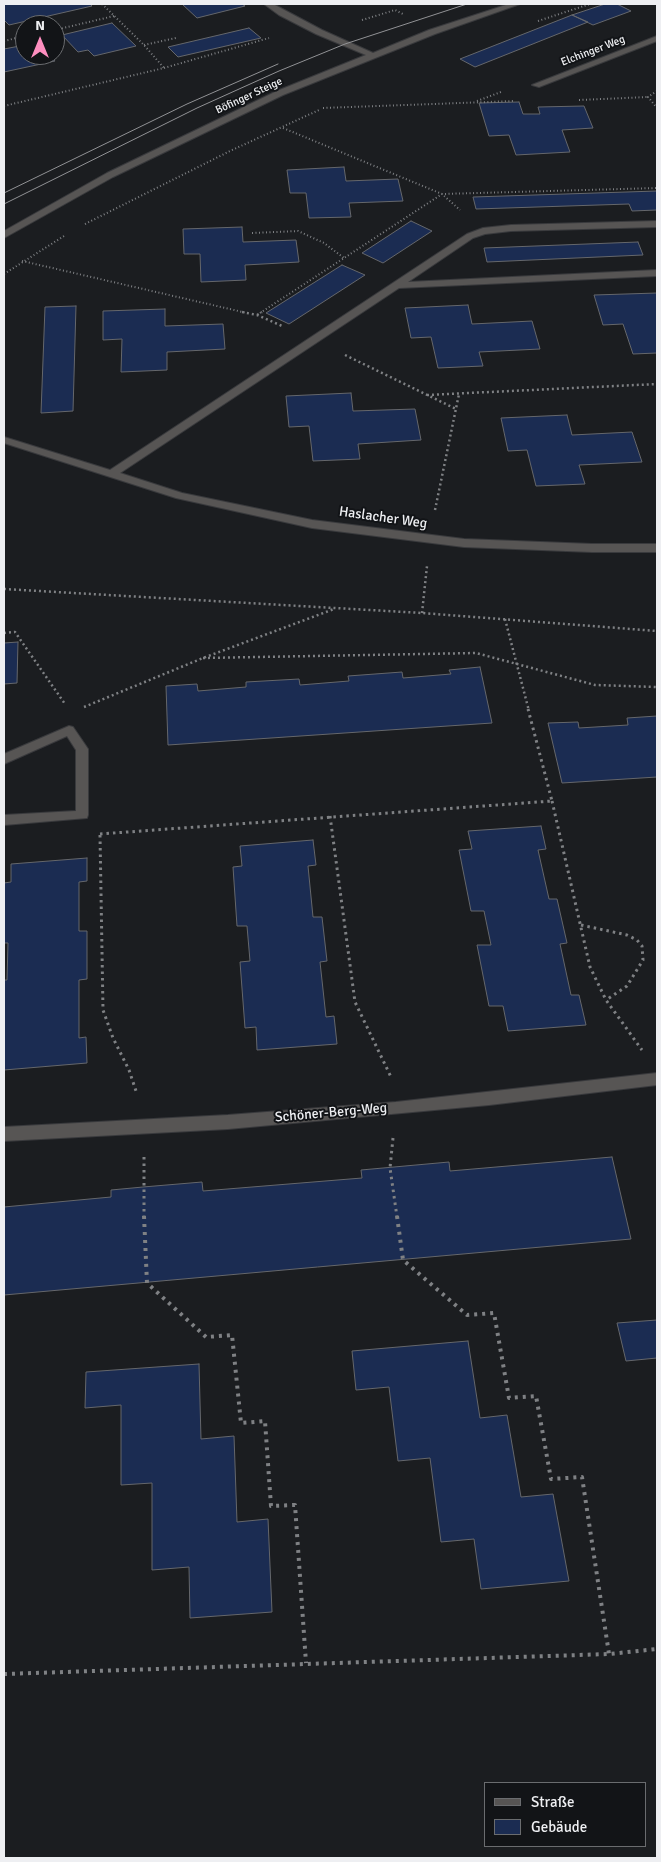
<!DOCTYPE html>
<html>
<head>
<meta charset="utf-8">
<style>
	body { margin:0 }
	#map { position:relative; width:661px; height:1862px; overflow:hidden; background:#1b1d20; font-family:Signika,sans-serif }
	canvas { display:block }
	.frame { position:absolute; inset:0; border:5px solid #eeeff2; pointer-events:none }
	.legend { position:absolute; left:484px; top:1782px; width:162px; height:65px; box-sizing:border-box; background:#121417; border:1px solid #6a6c6f; margin:0; padding:6px 9px; list-style:none; font-size:15px; color:#eeeff2 }
	.legend li { display:flex; align-items:center; gap:10px; height:25px }
	.legend b { width:25px; border:1px solid #6a6c6f }
	.north { position:absolute; left:15px; top:15px; width:50px; height:50px; box-sizing:border-box; background:#121417; border:1px solid #6a6c6f; border-radius:50%; rotate:0deg; font-size:14px; font-weight:700; line-height:20px; text-align:center; color:#eeeff2 }
	.north::after { content:''; display:block; margin:auto; width:18px; height:22px; background:#fd8ebf; clip-path:polygon(50% 0,100% 100%,50% 72%,0 100%) }
</style>
</head>
<body>
<div id="map">
<canvas width="661" height="1862"></canvas>
<div class="frame"></div>
<ul class="legend">
<li><b style="height:6px;background:#575554"></b>Straße</li>
<li><b style="height:14px;background:#1b2c52"></b>Gebäude</li>
</ul>
<div class="north">N</div>
</div>
<script>
const c = document.querySelector('canvas').getContext('2d');
c.lineJoin = 'round';
function fill(path, color) {
  c.fillStyle = color;
  c.fill(path, 'evenodd');
}
function shape(rows) {
  const path = new Path2D();
  for (const r of rows) {
    path.moveTo(r[0], r[1]);
    for (let i = 2; i < r.length; i += 2) path.lineTo(r[i], r[i + 1]);
  }
  return path;
}
function strokePath(path, color, width, dash) {
  c.strokeStyle = color;
  c.lineWidth = width;
  c.lineCap = dash ? 'butt' : 'round';
  c.setLineDash(dash || []);
  c.stroke(path);
}
function label(font, color, halo, rows, align = 'center') {
  c.font = font + ' Signika,sans-serif';
  c.lineWidth = 4;
  c.setLineDash([]);
  c.textBaseline = 'middle';
  c.strokeStyle = halo;
  c.fillStyle = color;
  for (const [text, x, y, turn = 0] of rows) {
    c.save();
    c.translate(x, y);
    c.rotate((+turn || 0) * Math.PI / 180);
    c.textAlign = isNaN(turn) ? turn : align;
    if (halo) c.strokeText(text, 0, 0);
    c.fillText(text, 0, 0);
    c.restore();
  }
}
const building = shape([
	[4,4,90,4,92,6,9,25,4,20,4,4],
	[182,4,242,4,245,6,197,18,182,4],
	[605,4,617,4,631,11,593,25,572,15,605,4],
	[572,15,588,22,475,67,460,59,572,15],
	[112,23,136,46,94,56,88,50,78,52,62,35,112,23],
	[249,28,261,38,178,57,168,47,249,28],
	[25,45,25,55,50,55,55,61,4,72,4,49,25,45],
	[519,102,523,114,540,114,538,107,584,106,593,128,562,130,570,152,516,155,509,135,489,136,479,103,519,102],
	[344,167,346,181,398,179,403,201,349,203,351,217,309,218,306,193,290,193,287,170,344,167],
	[657,191,657,210,632,211,629,204,476,209,473,197,657,191],
	[411,221,432,231,383,263,362,253,411,221],
	[242,227,243,242,296,240,299,262,245,265,246,280,201,282,200,254,184,254,183,229,242,227],
	[638,242,643,255,487,262,484,248,638,242],
	[342,265,365,275,289,324,266,313,342,265],
	[657,293,657,353,633,354,623,324,603,325,594,295,657,293],
	[468,305,472,324,532,321,540,349,479,352,483,366,438,368,431,337,411,338,405,308,468,305],
	[76,306,73,411,41,413,45,307,76,306],
	[165,309,165,326,223,324,225,349,167,352,167,370,121,372,122,339,103,340,103,311,165,309],
	[351,393,353,411,415,409,421,440,358,444,360,459,313,461,309,426,289,427,286,396,351,393],
	[567,415,572,435,632,432,642,462,579,465,585,484,536,486,527,450,508,451,501,418,567,415],
	[18,642,17,683,4,684,4,643,18,642],
	[480,667,492,723,168,745,166,686,197,684,198,691,246,687,246,682,299,679,300,685,349,681,348,676,402,672,403,678,451,674,449,670,480,667],
	[657,716,657,777,562,783,548,723,578,722,579,728,628,725,627,718,657,716],
	[541,826,546,849,538,850,549,899,557,899,567,943,560,944,571,995,579,995,586,1025,508,1031,503,1006,489,1006,477,945,491,945,484,911,471,911,459,850,472,849,468,831,541,826],
	[313,840,316,865,308,866,313,917,322,917,327,961,320,962,326,1017,334,1016,337,1044,257,1050,256,1027,245,1028,240,962,250,961,247,926,237,926,233,867,242,866,240,846,313,840],
	[87,858,87,881,79,882,79,931,87,931,87,979,79,980,79,1038,86,1037,87,1063,4,1070,4,980,7,980,8,943,4,943,4,883,11,882,11,864,87,858],
	[612,1157,631,1239,4,1295,4,1207,111,1197,111,1190,143,1187,202,1182,203,1191,362,1178,361,1170,449,1162,450,1171,612,1157],
	[657,1320,657,1362,657,1358,626,1361,617,1323,657,1320],
	[468,1341,480,1418,507,1415,521,1497,553,1494,569,1581,481,1589,474,1539,441,1542,430,1458,398,1461,389,1387,356,1390,352,1351,468,1341],
	[199,1364,201,1439,234,1436,237,1522,268,1519,272,1612,190,1618,189,1567,152,1570,152,1483,121,1485,121,1405,85,1408,86,1372,199,1364]
]);
const pathFar3 = shape([
	[102,4,144,45,164,68],
	[362,20,395,10,403,14],
	[538,21,590,4],
	[55,30,114,16],
	[4,41,25,36],
	[144,45,176,38],
	[657,91,648,97,657,108],
	[579,100,648,97],
	[477,101,501,92],
	[4,106,164,68,269,38],
	[323,108,515,101],
	[283,128,442,194,460,210],
	[85,224,230,151,319,110],
	[252,233,298,231,324,243,344,258],
	[22,261,247,313],
	[4,274,64,236],
	[260,313,442,194,657,188]
]);
const pathFar2 = shape([
	[242,312,257,315,282,326],
	[257,315,262,312],
	[345,355,456,409],
	[427,395,657,384],
	[435,510,459,394],
	[4,589,422,613,657,631],
	[422,613,427,566],
	[505,619,529,711],
	[4,633,15,632,65,704],
	[203,658,476,653,595,685,657,687],
	[84,707,203,658,334,609]
]);
const pathFar1 = shape([
	[552,801,590,967,606,1000,642,1050],
	[330,816,355,1002,391,1077],
	[100,834,552,801,528,709],
	[100,835,103,1010,113,1038,129,1070,137,1094],
	[581,925,627,935,637,940,642,946,643,960,627,986,606,1000],
	[393,1138,390,1168,397,1217],
	[144,1157,144,1217]
]);
const path = shape([
	[144,1216,147,1283,206,1337,232,1335,241,1423,265,1421,271,1506,295,1505,306,1663],
	[397,1216,403,1260,467,1315,494,1313,509,1398,536,1396,551,1479,582,1477,609,1654],
	[4,1674,609,1654,657,1649]
]);
const minor = shape([
	[264,4,273,4,322,30,373,53,429,30,509,4,520,4,435,34,283,95,113,177,4,238,4,231,107,173,277,91,366,55,316,34,279,15,264,4],
	[657,36,657,41,539,87,532,85,657,36],
	[657,221,657,227,511,231,485,234,473,238,408,282,657,270,657,276,399,288,120,473,182,493,312,520,464,539,592,544,657,544,657,552,592,552,464,547,312,528,176,498,4,443,4,437,110,470,467,234,483,228,511,225,657,221],
	[69,726,73,727,88,749,88,815,87,818,4,825,4,815,76,811,76,750,67,736,4,764,4,754,69,726],
	[657,1073,657,1085,489,1105,228,1129,4,1141,4,1127,228,1115,396,1102,657,1073]
]);
const tram = shape([
	[4,193,187,104,278,64],
	[4,204,197,108,279,71,345,44,467,4]
]);
const farStreetnames = [
	["Elchinger Weg",593,51,-21],
	["Böfinger Steige",249,96,-25]
];
const streetNames = [
	["Haslacher Weg",383,518,8],
	["Schöner-Berg-Weg",331,1113,-5]
];
fill(building, '#1b2c52');
strokePath(building, '#65676b', 1);
strokePath(minor, '#393a3d', 2);
strokePath(pathFar3, '#7f8184', 2, [1, 2.5]);
strokePath(pathFar2, '#7f8184', 2.5, [2, 3]);
strokePath(pathFar1, '#7f8184', 3, [2.5, 4]);
strokePath(path, '#7f8184', 4, [3, 5]);
fill(minor, '#575554');
strokePath(tram, '#919295', 1);
label('11px', '#eeeff2', '#121417', farStreetnames);
label('14px', '#eeeff2', '#121417', streetNames);
</script>
</body>
</html>
